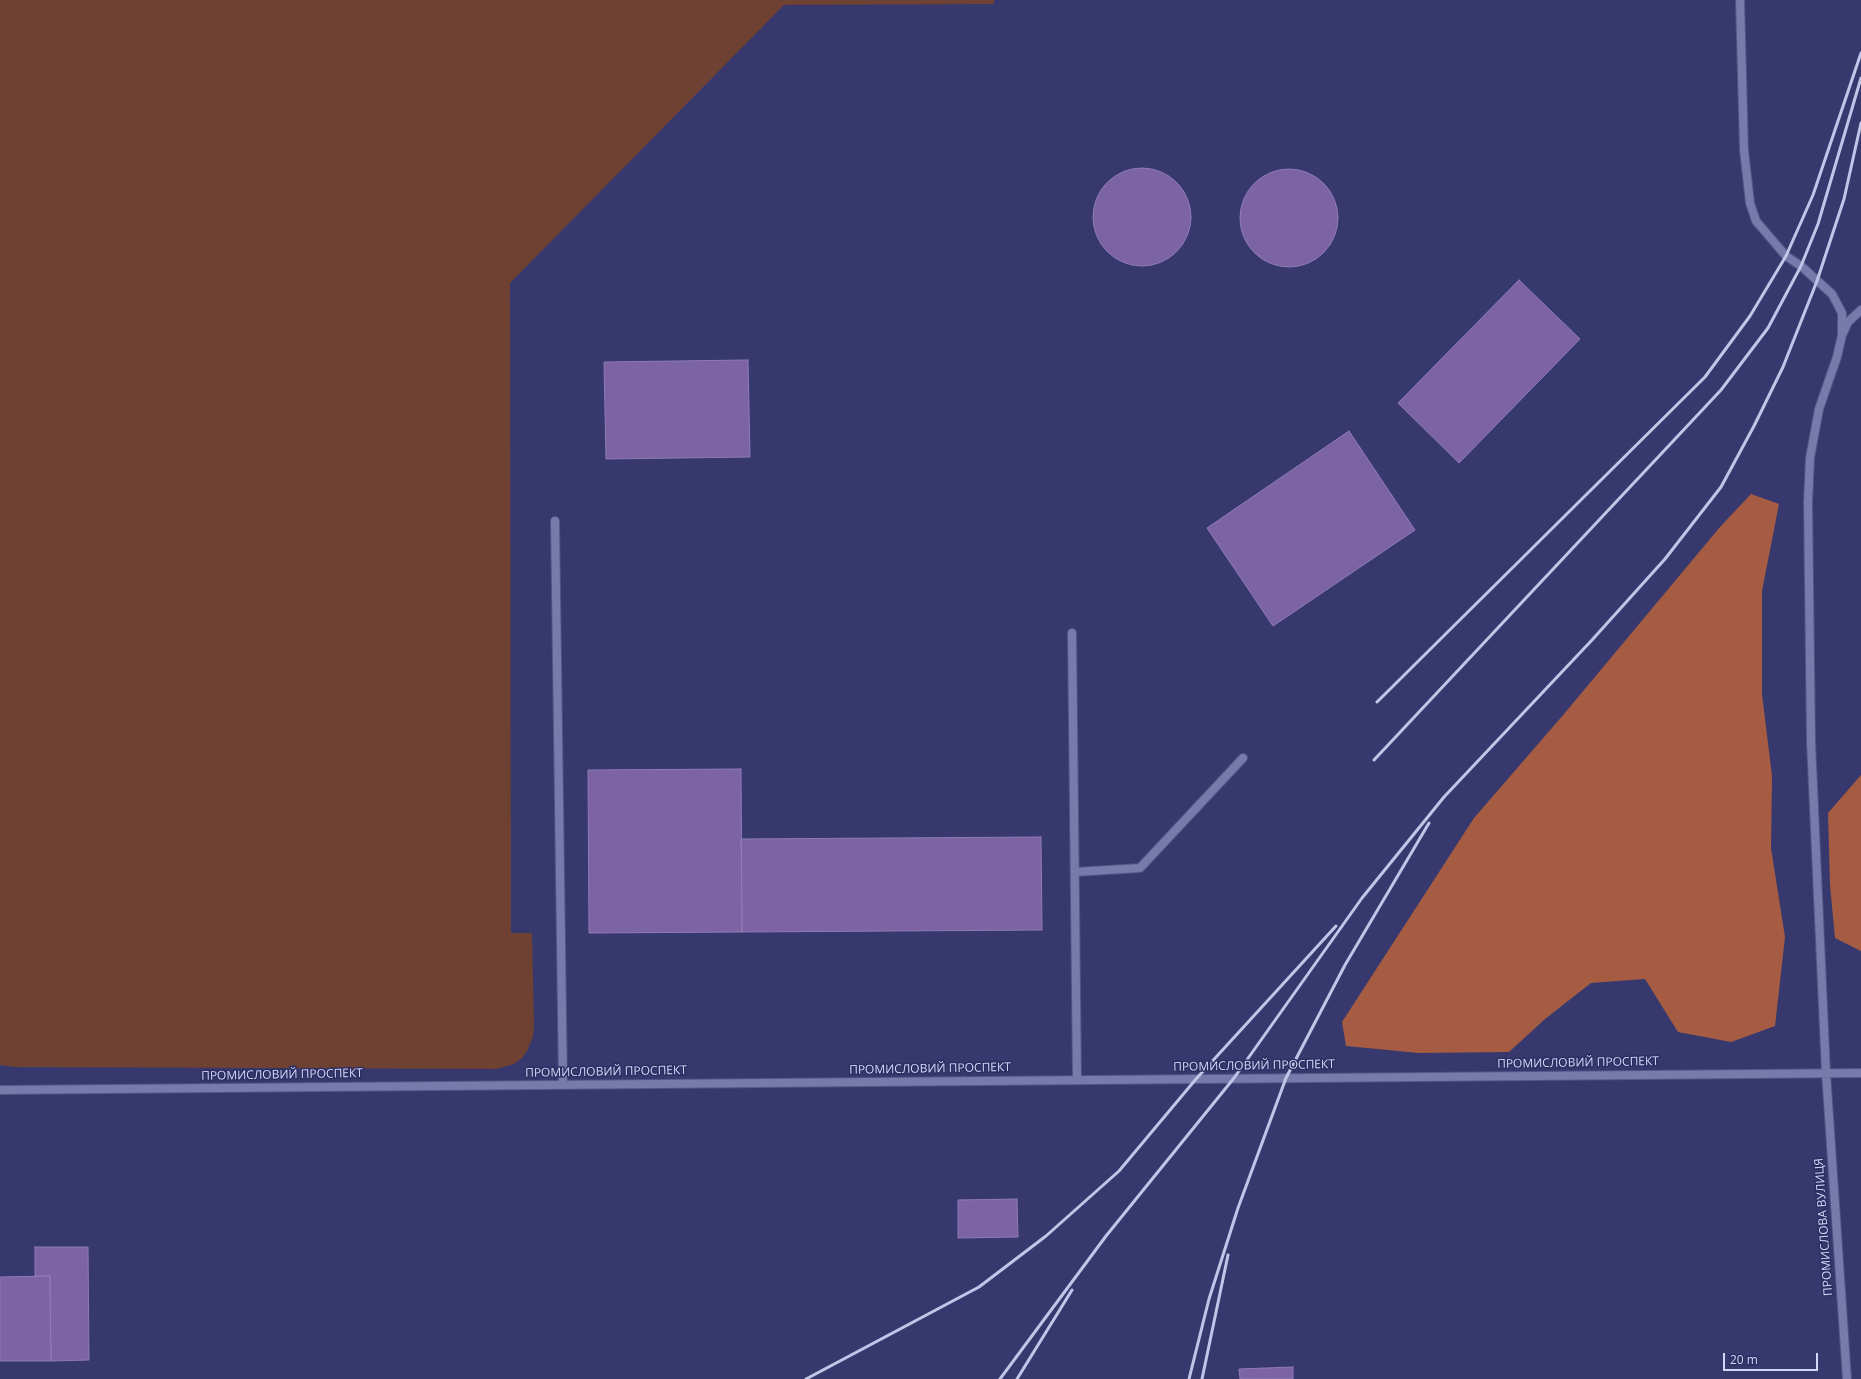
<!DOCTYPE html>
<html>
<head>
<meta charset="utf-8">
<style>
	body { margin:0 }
	#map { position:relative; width:1861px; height:1379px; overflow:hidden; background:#37396e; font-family:"Open Sans",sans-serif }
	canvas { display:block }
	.scale { position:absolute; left:1723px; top:1353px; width:95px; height:18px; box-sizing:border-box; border:2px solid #d2d6f7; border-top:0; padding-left:5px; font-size:12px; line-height:14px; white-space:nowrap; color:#d2d6f7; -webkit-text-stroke:3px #2d2e62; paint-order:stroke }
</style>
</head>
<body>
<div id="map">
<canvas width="1861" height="1379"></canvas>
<div class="scale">20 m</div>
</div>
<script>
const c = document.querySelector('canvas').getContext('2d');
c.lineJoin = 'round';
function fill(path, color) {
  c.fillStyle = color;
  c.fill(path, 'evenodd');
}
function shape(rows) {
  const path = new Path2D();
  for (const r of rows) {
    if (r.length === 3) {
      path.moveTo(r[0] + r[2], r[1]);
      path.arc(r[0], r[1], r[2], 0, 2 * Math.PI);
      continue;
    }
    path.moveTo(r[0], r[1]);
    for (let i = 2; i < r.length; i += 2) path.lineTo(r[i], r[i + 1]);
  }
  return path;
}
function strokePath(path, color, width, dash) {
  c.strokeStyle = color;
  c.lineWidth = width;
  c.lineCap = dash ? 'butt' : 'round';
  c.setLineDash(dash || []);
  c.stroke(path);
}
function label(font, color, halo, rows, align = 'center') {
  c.font = font + ' "Open Sans",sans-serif';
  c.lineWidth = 3;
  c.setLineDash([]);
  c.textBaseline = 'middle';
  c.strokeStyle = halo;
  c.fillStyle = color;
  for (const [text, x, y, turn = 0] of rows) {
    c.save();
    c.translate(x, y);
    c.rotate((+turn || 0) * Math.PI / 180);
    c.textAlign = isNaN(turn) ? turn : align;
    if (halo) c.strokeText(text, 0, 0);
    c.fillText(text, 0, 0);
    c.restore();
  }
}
const green = shape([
	[0,0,994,0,994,4,784,5,510,283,511,933,532,933,534,1025,533,1037,527,1051,522,1058,514,1064,496,1069,15,1067,0,1065]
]);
const forest = shape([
	[1751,494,1779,504,1762,591,1762,694,1772,776,1771,848,1785,937,1775,1026,1731,1042,1678,1032,1645,979,1591,983,1545,1019,1509,1052,1419,1053,1346,1046,1342,1022,1474,818,1564,714,1720,527],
	[1861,775,1861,951,1835,938,1830,885,1828,813]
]);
const building = shape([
	[1142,217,49],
	[1289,218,49],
	[1519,280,1580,339,1459,463,1398,403,1519,280],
	[748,360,750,457,606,459,604,362,748,360],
	[1349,431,1415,530,1273,626,1207,528,1349,431],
	[741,769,742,932,589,933,588,770,741,769],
	[1041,837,1042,930,742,932,741,839,1041,837],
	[1017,1199,1018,1237,958,1238,958,1200,1017,1199],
	[35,1247,88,1247,89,1360,51,1361,50,1276,35,1276,35,1247],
	[50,1276,51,1361,0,1361,0,1277,50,1276],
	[1293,1367,1293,1379,1240,1379,1239,1369,1293,1367]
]);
const lane = shape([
	[555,521,563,1085],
	[1072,633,1077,1080],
	[1075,872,1140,868,1243,758]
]);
const street = shape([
	[1740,0,1744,150,1750,203,1756,221,1786,256,1801,266,1832,294,1842,313,1842,335,1837,357,1819,409,1810,458,1808,502,1811,742,1826,1073,1847,1379],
	[1843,333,1848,322,1861,310],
	[0,1090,1861,1073]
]);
const rail = shape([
	[1377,702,1705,377,1750,316,1786,256,1813,195,1861,53],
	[1374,760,1721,390,1768,328,1801,266,1818,224,1861,78],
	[806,1379,979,1287,1046,1236,1119,1171,1196,1079,1336,926],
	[1000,1379,1106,1236,1234,1078,1362,898,1444,797,1592,640,1665,559,1721,487,1754,426,1783,367,1817,281,1844,199,1861,123],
	[1017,1379,1072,1290],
	[1189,1379,1209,1299,1238,1208,1286,1078,1345,965,1429,823],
	[1202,1379,1228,1255]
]);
const streetNames = [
	["ПРОМИСЛОВИЙ ПРОСПЕКТ",1578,1063,-1],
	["ПРОМИСЛОВИЙ ПРОСПЕКТ",1254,1066,-1],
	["ПРОМИСЛОВИЙ ПРОСПЕКТ",930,1069,-1],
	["ПРОМИСЛОВИЙ ПРОСПЕКТ",606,1072,-1],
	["ПРОМИСЛОВИЙ ПРОСПЕКТ",282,1075,-1],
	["ПРОМИСЛОВА ВУЛИЦЯ",1824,1227,-94]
];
fill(green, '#6e4132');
fill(forest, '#a55c42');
fill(building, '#7b63a4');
strokePath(building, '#907bb6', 1);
strokePath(lane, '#535587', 10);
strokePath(street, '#535587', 10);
strokePath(lane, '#777bab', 8);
strokePath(street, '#777bab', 8);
strokePath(rail, '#c1c5e8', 3);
label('12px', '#d2d6f7', '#2d2e62', streetNames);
</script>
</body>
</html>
